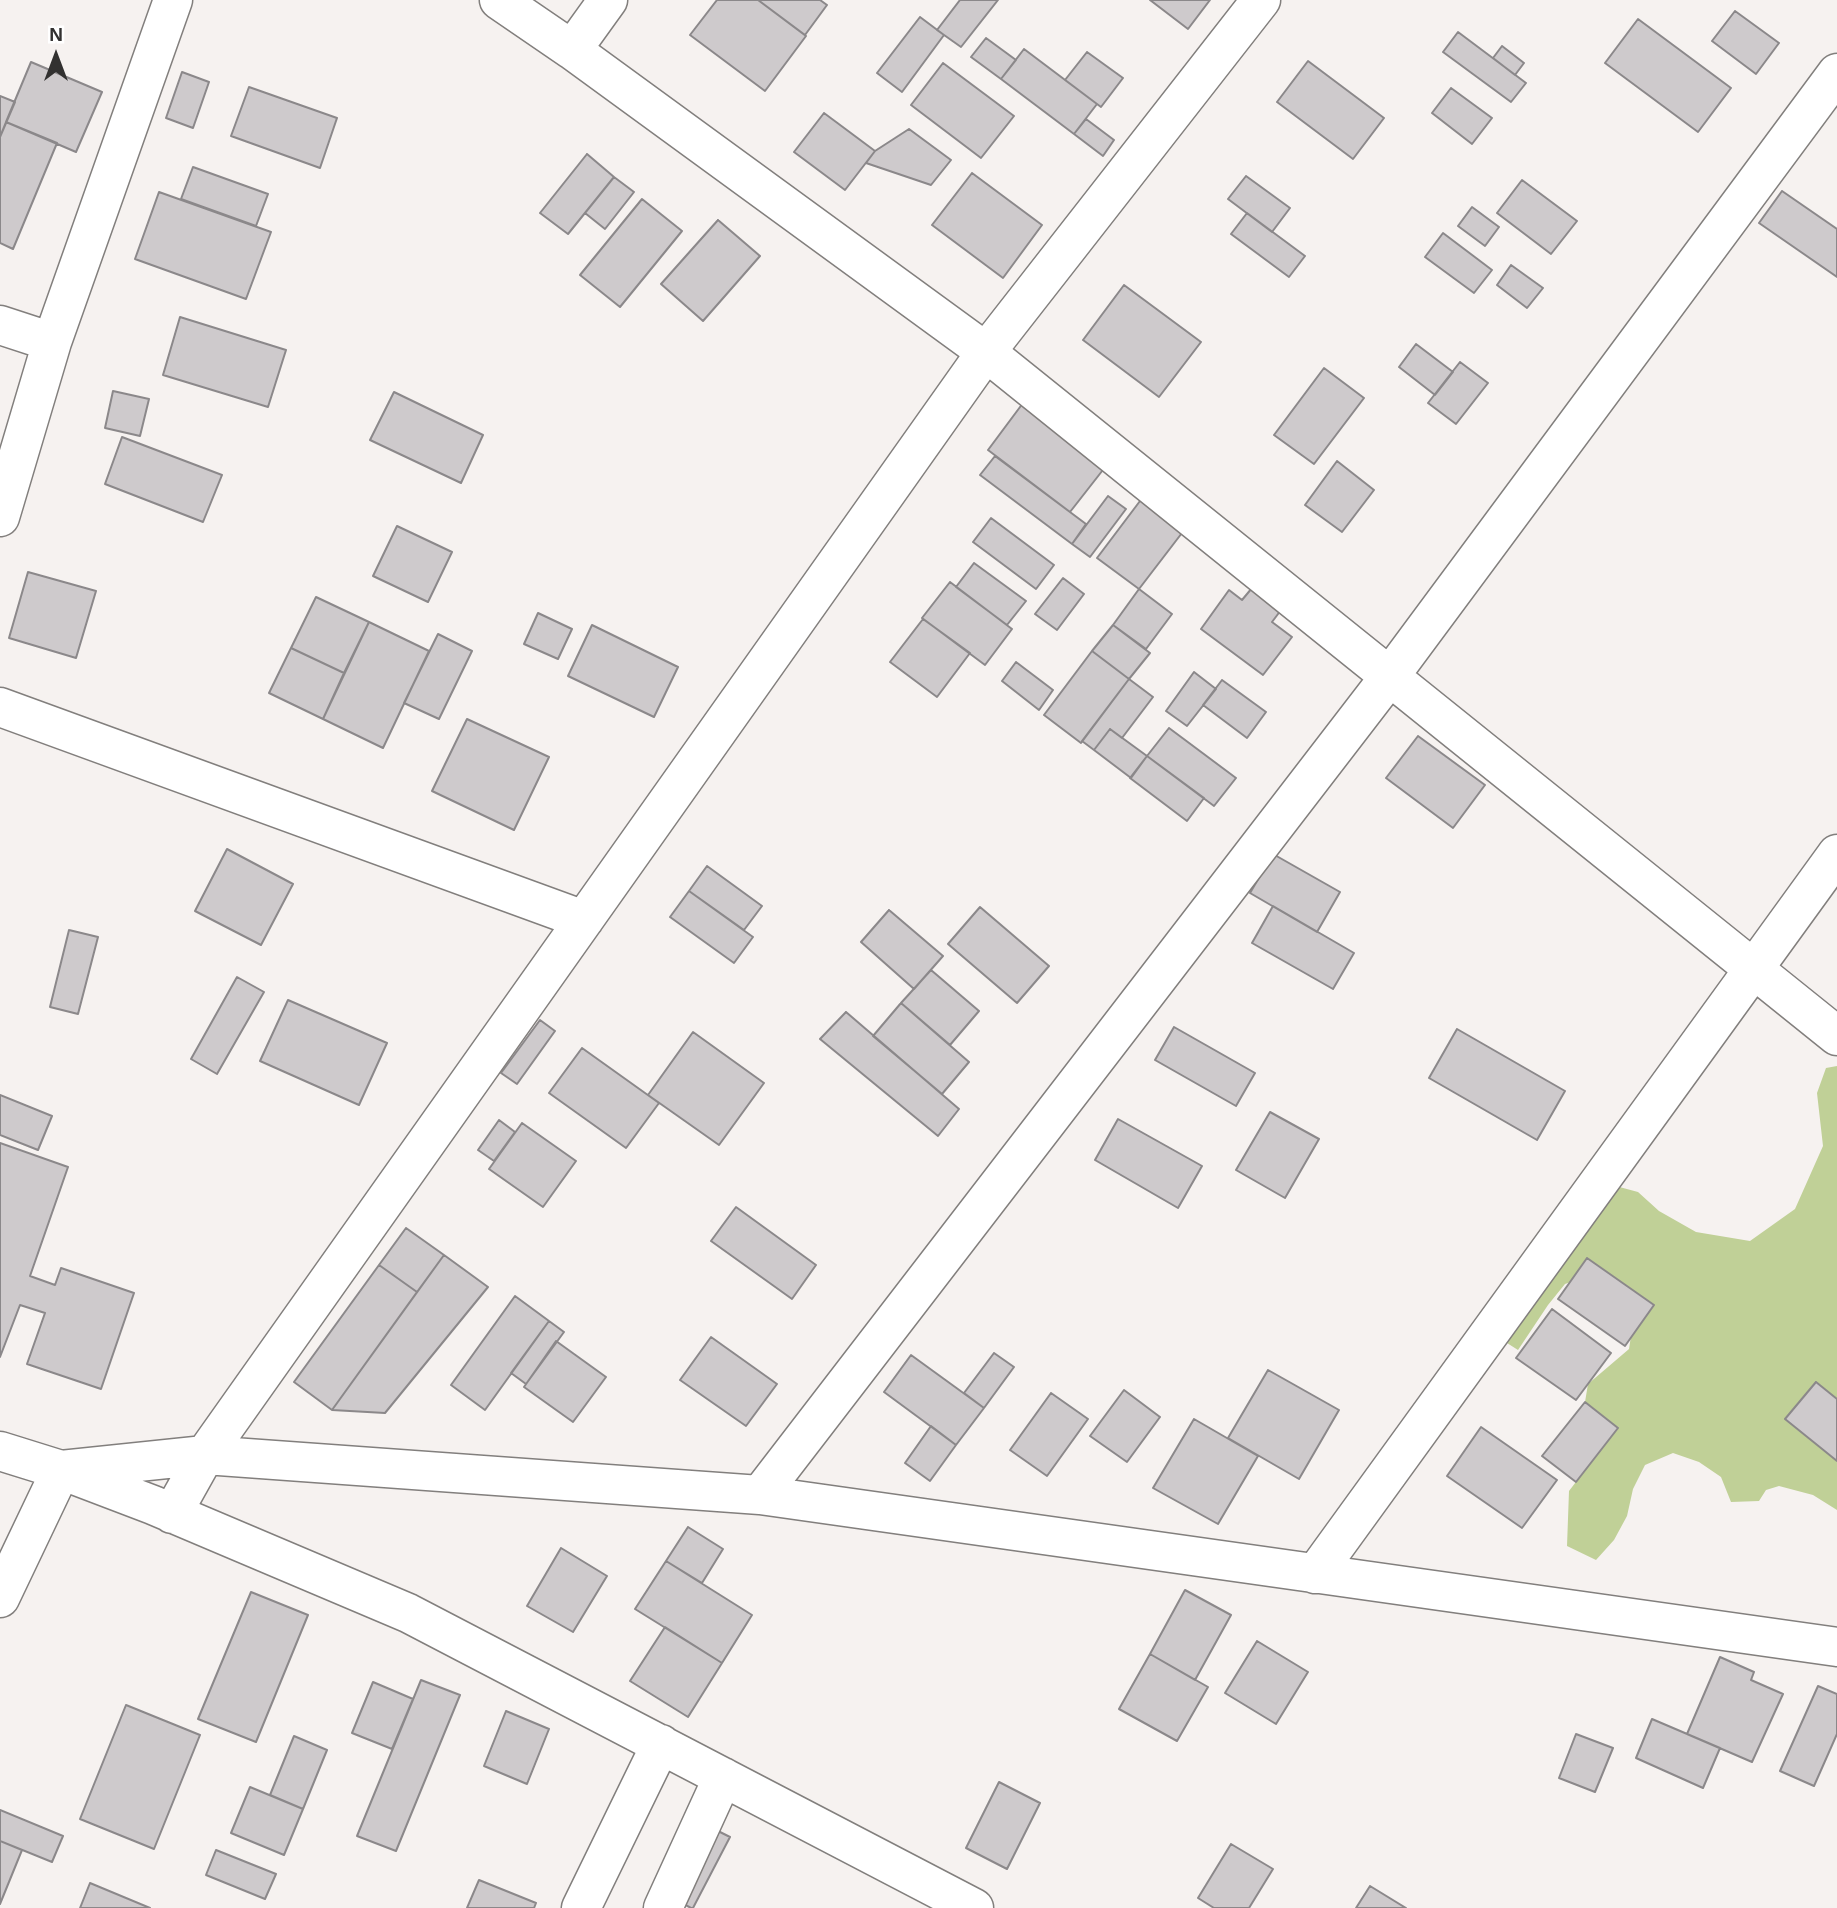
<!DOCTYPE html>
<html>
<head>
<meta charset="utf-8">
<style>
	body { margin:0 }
	#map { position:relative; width:1837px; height:1908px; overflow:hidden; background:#f6f2f0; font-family:Arial,sans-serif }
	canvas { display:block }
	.north { position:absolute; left:21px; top:21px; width:70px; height:70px; -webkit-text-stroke:5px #fff; paint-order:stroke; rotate:0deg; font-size:19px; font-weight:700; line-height:28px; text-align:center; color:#323130 }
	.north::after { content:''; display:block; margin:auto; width:24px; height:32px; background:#323130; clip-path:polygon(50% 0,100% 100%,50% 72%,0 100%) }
</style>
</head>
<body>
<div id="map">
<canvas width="1837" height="1908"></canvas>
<div class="north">N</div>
</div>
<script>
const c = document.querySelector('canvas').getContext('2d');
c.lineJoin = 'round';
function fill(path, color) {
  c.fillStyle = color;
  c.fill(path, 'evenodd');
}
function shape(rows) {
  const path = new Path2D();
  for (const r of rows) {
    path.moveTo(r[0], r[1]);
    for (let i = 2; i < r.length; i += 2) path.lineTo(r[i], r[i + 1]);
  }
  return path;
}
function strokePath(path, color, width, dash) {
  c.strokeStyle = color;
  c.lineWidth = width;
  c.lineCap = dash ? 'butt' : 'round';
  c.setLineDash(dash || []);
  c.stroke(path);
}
const green = shape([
	[1837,1066,1837,1510,1813,1495,1779,1486,1766,1490,1759,1501,1731,1502,1721,1477,1699,1462,1673,1453,1645,1465,1633,1489,1627,1516,1614,1540,1596,1560,1567,1546,1569,1491,1598,1453,1603,1427,1585,1402,1588,1384,1629,1349,1636,1304,1591,1275,1565,1284,1548,1305,1518,1350,1496,1336,1612,1185,1638,1192,1659,1211,1696,1232,1750,1241,1795,1209,1823,1146,1817,1093,1826,1068]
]);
const building = shape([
	[717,0,758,0,806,36,765,91,690,35,717,0],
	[758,0,820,0,827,5,805,35,758,0],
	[960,0,998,0,961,47,937,30,960,0],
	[1150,0,1210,0,1188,29,1150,0],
	[1735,11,1779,43,1756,74,1712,41,1735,11],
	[920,17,944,35,902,92,877,73,920,17],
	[1638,19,1731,88,1698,132,1605,63,1638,19],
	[1458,32,1526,83,1511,102,1443,52,1458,32],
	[986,38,1016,60,1001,79,971,57,986,38],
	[1502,46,1524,63,1515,75,1493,58,1502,46],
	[1024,49,1097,104,1074,134,1001,79,1024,49],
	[1087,52,1123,78,1101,107,1065,80,1087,52],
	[1308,61,1384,118,1353,159,1277,102,1308,61],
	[31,62,102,92,76,152,6,122,31,62],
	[943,63,1014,116,981,158,911,105,943,63],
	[182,72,209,82,193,128,166,118,182,72],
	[249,87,337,118,320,168,231,136,249,87],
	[1451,88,1492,118,1472,144,1432,113,1451,88],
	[0,96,15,102,0,137,0,96],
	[824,113,875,151,845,190,794,152,824,113],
	[1086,119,1114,140,1103,156,1074,134,1086,119],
	[6,122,57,143,13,249,0,243,0,137,6,122],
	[909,129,951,160,931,185,866,163,875,151,909,129],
	[587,154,614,177,568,234,540,213,587,154],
	[193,167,268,194,256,226,181,199,193,167],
	[972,173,1042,225,1003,278,932,225,972,173],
	[1246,176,1290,208,1272,232,1228,199,1246,176],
	[614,177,634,192,605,229,585,213,614,177],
	[1522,180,1577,221,1551,254,1497,213,1522,180],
	[1782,191,1837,229,1837,277,1759,223,1782,191],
	[159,192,271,232,246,299,135,259,159,192],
	[642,199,682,231,620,307,580,275,642,199],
	[1472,207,1499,227,1485,246,1458,226,1472,207],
	[1247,213,1305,256,1289,277,1231,234,1247,213],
	[718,220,760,256,703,321,661,284,718,220],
	[1443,233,1492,270,1474,293,1425,257,1443,233],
	[1511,265,1543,288,1527,308,1497,285,1511,265],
	[1124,285,1201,342,1159,397,1083,340,1124,285],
	[180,317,286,350,268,407,163,375,180,317],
	[1416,344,1453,372,1435,395,1399,367,1416,344],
	[1460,362,1488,383,1456,424,1428,403,1460,362],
	[1324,368,1364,398,1314,464,1274,435,1324,368],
	[113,391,149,399,140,436,105,428,113,391],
	[394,392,483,435,461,483,370,440,394,392],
	[1023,403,1106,466,1070,512,988,450,1023,403],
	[122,437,222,475,203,522,105,484,122,437],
	[995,456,1086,524,1072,544,980,475,995,456],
	[1337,461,1374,490,1342,532,1305,505,1337,461],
	[1108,496,1126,509,1090,557,1072,544,1108,496],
	[1143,497,1185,529,1139,589,1097,558,1143,497],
	[991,518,1054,565,1036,589,973,542,991,518],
	[397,526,452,552,428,602,373,576,397,526],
	[974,563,1026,601,1007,625,956,587,974,563],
	[28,572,96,591,76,658,9,638,28,572],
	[1063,578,1084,594,1057,630,1035,614,1063,578],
	[950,582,1012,629,985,665,922,618,950,582],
	[1252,588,1281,610,1272,622,1292,637,1263,675,1201,629,1229,590,1242,600,1252,588],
	[1139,589,1172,614,1146,649,1113,625,1139,589],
	[316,597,369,622,344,673,291,648,316,597],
	[538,613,572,629,558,659,524,644,538,613],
	[923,619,970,653,937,697,890,662,923,619],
	[369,622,429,651,383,748,323,719,369,622],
	[592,625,678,667,654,717,568,676,592,625],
	[1113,625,1150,653,1129,679,1092,651,1113,625],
	[438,634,472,651,439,719,404,703,438,634],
	[291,648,344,673,323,719,269,693,291,648],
	[1092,651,1129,679,1081,743,1044,715,1092,651],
	[1016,662,1053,690,1039,710,1002,681,1016,662],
	[1194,672,1216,689,1187,726,1166,711,1194,672],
	[1129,679,1153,697,1122,738,1110,729,1094,750,1082,741,1129,679],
	[1222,680,1266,712,1247,738,1203,705,1222,680],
	[467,719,549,757,514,830,432,791,467,719],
	[1169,728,1236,778,1214,806,1147,756,1169,728],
	[1110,729,1147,756,1131,778,1094,750,1110,729],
	[1418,736,1485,785,1453,828,1386,778,1418,736],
	[1147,756,1204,798,1187,821,1130,778,1147,756],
	[227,849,293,884,261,945,195,911,227,849],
	[1273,854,1340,892,1317,932,1250,893,1273,854],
	[707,866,762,906,744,930,689,891,707,866],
	[689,891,753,937,734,963,670,917,689,891],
	[1273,906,1354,953,1333,989,1252,943,1273,906],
	[980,907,1049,966,1017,1003,948,944,980,907],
	[889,910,943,956,914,989,861,942,889,910],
	[69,930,98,937,78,1014,50,1007,69,930],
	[931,970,979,1011,950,1045,901,1003,931,970],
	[237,977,264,992,217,1074,191,1059,237,977],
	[288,1000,387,1043,359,1105,260,1061,288,1000],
	[901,1003,969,1062,942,1094,873,1036,901,1003],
	[846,1012,959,1109,938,1136,820,1039,846,1012],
	[540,1020,555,1031,517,1084,501,1073,540,1020],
	[1174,1027,1255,1073,1236,1106,1155,1060,1174,1027],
	[1457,1029,1565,1091,1537,1140,1429,1078,1457,1029],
	[693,1032,764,1083,719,1145,648,1095,693,1032],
	[582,1048,659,1103,626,1148,549,1093,582,1048],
	[0,1095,52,1116,38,1150,0,1135,0,1095],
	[1270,1112,1319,1139,1285,1198,1236,1170,1270,1112],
	[1118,1119,1202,1166,1178,1208,1095,1160,1118,1119],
	[499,1120,515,1132,494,1161,478,1150,499,1120],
	[522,1123,576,1161,543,1207,489,1169,522,1123],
	[0,1143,68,1167,30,1276,55,1285,61,1268,134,1293,101,1389,27,1364,45,1313,20,1305,0,1357,0,1143],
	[736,1207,816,1265,792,1299,711,1241,736,1207],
	[406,1228,444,1255,417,1292,379,1265,406,1228],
	[444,1255,488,1287,385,1413,332,1410,444,1255],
	[1587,1258,1654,1305,1625,1346,1558,1299,1587,1258],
	[379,1265,417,1292,332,1410,294,1382,379,1265],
	[515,1296,549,1321,485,1410,451,1385,515,1296],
	[1552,1309,1611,1353,1576,1400,1516,1358,1552,1309],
	[549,1321,564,1332,526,1384,511,1373,549,1321],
	[711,1337,777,1384,746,1426,680,1380,711,1337],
	[556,1341,606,1377,573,1422,524,1387,556,1341],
	[994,1353,1014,1367,984,1408,964,1393,994,1353],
	[911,1355,984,1408,956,1445,884,1392,911,1355],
	[1268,1370,1339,1410,1299,1479,1228,1438,1268,1370],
	[1816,1382,1837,1399,1837,1461,1785,1419,1816,1382],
	[1124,1390,1160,1417,1127,1462,1090,1436,1124,1390],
	[1051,1393,1088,1419,1047,1476,1010,1450,1051,1393],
	[1585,1402,1618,1428,1576,1482,1542,1456,1585,1402],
	[1194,1419,1258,1456,1218,1524,1153,1488,1194,1419],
	[931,1426,956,1445,930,1481,905,1463,931,1426],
	[1481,1427,1557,1480,1522,1528,1447,1476,1481,1427],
	[688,1527,723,1549,702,1583,666,1561,688,1527],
	[561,1548,607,1576,573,1632,527,1606,561,1548],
	[666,1561,752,1615,722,1663,635,1609,666,1561],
	[1185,1590,1231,1615,1195,1680,1150,1654,1185,1590],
	[251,1592,308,1615,256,1742,198,1719,251,1592],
	[665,1627,722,1663,688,1717,630,1681,665,1627],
	[1257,1641,1308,1672,1276,1724,1225,1693,1257,1641],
	[1150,1654,1208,1687,1177,1741,1119,1709,1150,1654],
	[1720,1657,1754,1672,1751,1680,1783,1694,1752,1762,1687,1734,1720,1657],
	[421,1680,460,1695,396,1851,357,1836,421,1680],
	[373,1682,413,1699,392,1749,352,1733,373,1682],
	[1818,1686,1837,1694,1837,1734,1814,1786,1780,1771,1818,1686],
	[126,1705,200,1735,154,1849,80,1819,126,1705],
	[506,1711,549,1729,527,1784,484,1766,506,1711],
	[1652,1719,1720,1748,1703,1788,1636,1758,1652,1719],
	[1576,1734,1613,1748,1595,1792,1559,1778,1576,1734],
	[294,1736,327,1750,303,1809,270,1795,294,1736],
	[999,1782,1040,1803,1007,1869,966,1848,999,1782],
	[250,1787,303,1809,284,1855,231,1833,250,1787],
	[0,1810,63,1836,52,1862,0,1841,0,1810],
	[708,1826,730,1837,693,1908,691,1908,671,1897,708,1826],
	[0,1841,22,1850,0,1904,0,1841],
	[1231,1844,1273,1869,1249,1908,1214,1908,1198,1898,1231,1844],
	[216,1850,276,1874,265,1899,206,1875,216,1850],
	[479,1880,536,1903,534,1908,467,1908,479,1880],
	[90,1883,150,1908,80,1908,90,1883],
	[1370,1886,1406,1908,1356,1908,1370,1886]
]);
const minor = shape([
	[499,0,572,50,986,352,1837,1036],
	[572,50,608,0],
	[0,325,52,342],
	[0,517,52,342,173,0],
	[0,707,584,920],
	[0,1451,61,1470,153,1505,408,1613,974,1908],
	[61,1470,205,1455,760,1495,1837,1647],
	[760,1495,1390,676,1837,73],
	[172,1514,205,1455,986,352,1261,0],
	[1315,1574,1837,854],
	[0,1598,61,1470],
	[581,1908,661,1744],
	[663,1908,723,1777]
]);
fill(green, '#c0d097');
fill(building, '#cecacc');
strokePath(building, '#8b888a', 2);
strokePath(minor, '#827f7d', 41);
strokePath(minor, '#fff', 38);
</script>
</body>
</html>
